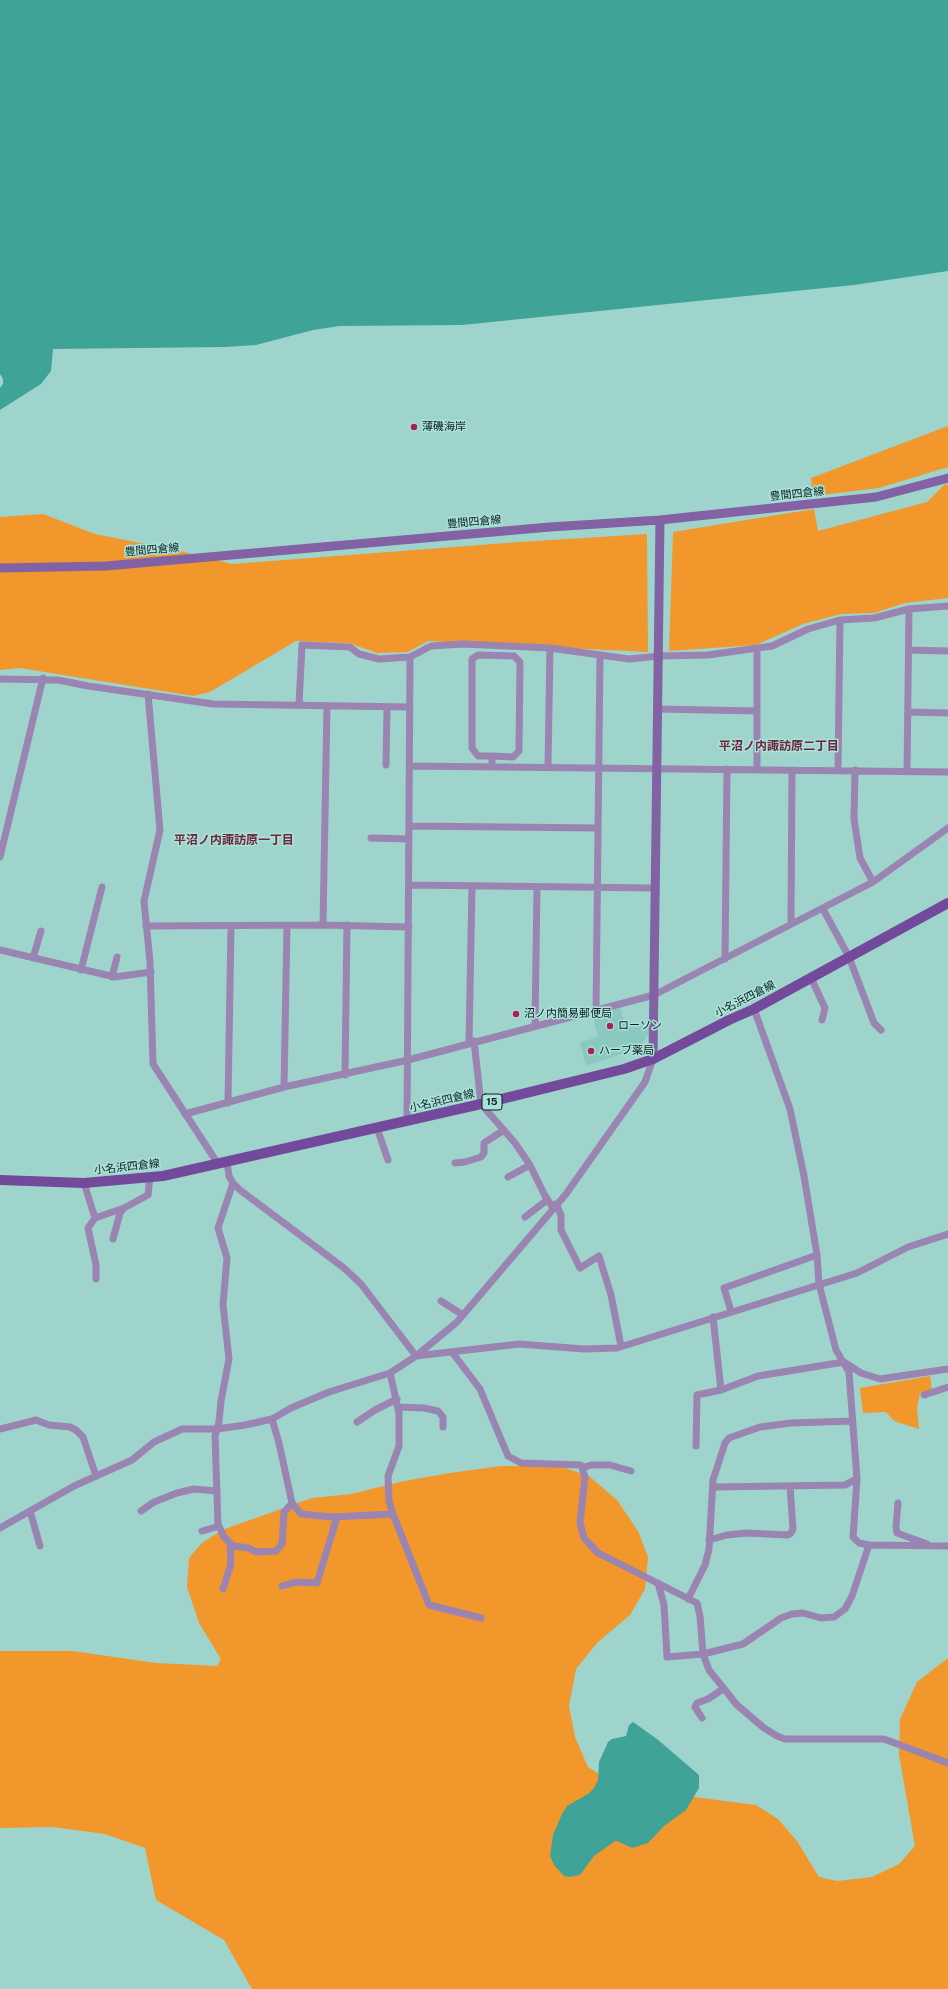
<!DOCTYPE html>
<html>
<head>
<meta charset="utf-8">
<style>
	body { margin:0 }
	canvas { display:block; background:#9fd4cc }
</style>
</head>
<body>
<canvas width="948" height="1989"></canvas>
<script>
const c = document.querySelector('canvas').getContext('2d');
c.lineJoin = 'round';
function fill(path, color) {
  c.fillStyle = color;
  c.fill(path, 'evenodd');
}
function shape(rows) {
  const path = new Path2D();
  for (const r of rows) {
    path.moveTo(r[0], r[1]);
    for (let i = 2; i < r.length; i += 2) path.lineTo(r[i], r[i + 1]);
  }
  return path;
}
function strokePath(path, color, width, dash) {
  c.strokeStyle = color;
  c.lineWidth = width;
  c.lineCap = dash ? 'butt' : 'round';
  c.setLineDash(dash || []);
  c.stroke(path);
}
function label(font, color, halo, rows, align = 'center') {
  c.font = font + ' "Public Sans","Noto Sans JP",sans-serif';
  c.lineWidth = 3;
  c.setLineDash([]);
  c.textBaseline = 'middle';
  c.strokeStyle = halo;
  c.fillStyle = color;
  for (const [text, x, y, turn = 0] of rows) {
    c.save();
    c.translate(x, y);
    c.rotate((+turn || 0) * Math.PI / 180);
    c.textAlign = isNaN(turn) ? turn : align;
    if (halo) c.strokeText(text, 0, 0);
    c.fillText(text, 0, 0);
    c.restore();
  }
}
const built = shape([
	[620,1006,626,1028,650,1022,649,1034,637,1049,586,1066,580,1042,598,1037,592,1014]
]);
const green = shape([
	[948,426,948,467,879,488,813,496,811,478],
	[945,484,948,485,948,598,905,603,874,613,841,614,803,624,756,645,669,651,673,532,814,509,818,531,927,502],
	[43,514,95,534,180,551,232,564,519,542,647,534,648,652,428,641,408,652,377,653,349,643,296,641,210,692,193,696,20,668,0,670,0,517],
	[930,1376,932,1390,920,1393,917,1408,919,1429,894,1421,886,1412,863,1413,860,1388],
	[501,1466,559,1466,589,1476,617,1500,638,1531,648,1557,645,1589,630,1615,598,1642,576,1669,569,1706,575,1737,588,1767,612,1782,687,1796,756,1805,778,1819,797,1841,819,1877,837,1881,872,1877,899,1864,915,1846,899,1755,900,1719,917,1682,948,1658,948,1989,252,1989,224,1940,156,1900,145,1848,105,1834,52,1827,0,1828,0,1651,73,1651,156,1663,217,1666,221,1659,199,1623,187,1587,189,1558,202,1543,222,1530,312,1498,351,1494,404,1481,450,1473]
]);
const water = shape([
	[0,0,948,0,948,271,854,285,462,325,340,326,313,330,256,345,225,347,53,349,51,371,41,384,0,410,0,388,3,384,3,379,0,374],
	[633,1722,657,1739,699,1775,699,1788,686,1810,664,1826,648,1843,632,1848,617,1841,615,1841,594,1856,580,1875,569,1877,564,1876,554,1865,550,1856,553,1835,562,1814,567,1806,588,1794,594,1788,598,1780,599,1762,608,1742,612,1739,626,1736,629,1725]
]);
const street = shape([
	[909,650,948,651],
	[0,679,58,680,88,686,213,704,410,707],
	[148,694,160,830,144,901,150,962,153,1064,218,1164],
	[299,705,302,645,350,647,359,654,379,659,410,657,431,646,463,644,550,648,629,659,659,656,708,655,772,646,808,629,840,620,874,618,909,609,948,606],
	[658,709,757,711],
	[908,712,948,713],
	[386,765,387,707],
	[410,766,948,772],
	[492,766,492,756,513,757,519,751,520,662,514,656,478,655,472,659,472,748,478,756,492,756],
	[548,767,550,648],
	[757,769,757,648],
	[838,770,840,620],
	[855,770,854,819,860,858,873,882],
	[907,772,909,609],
	[409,826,598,828],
	[371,838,409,839],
	[0,857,43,678],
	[409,885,655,888],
	[823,909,849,957,874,1023,881,1030],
	[791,924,792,770],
	[323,925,327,706],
	[146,926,323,925,409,927],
	[0,950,115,977,151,972],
	[33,958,41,931],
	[725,959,727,769],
	[81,970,102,887],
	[112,977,117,957],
	[811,978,825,1008,822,1020],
	[754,1009,790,1109,804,1176,817,1255,819,1284,836,1350,849,1372,857,1479,853,1537,859,1543,869,1545,948,1546],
	[596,1011,600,656],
	[535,1025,537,887],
	[474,1041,481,1104,515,1143,530,1165,544,1194,553,1208],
	[469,1042,472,886],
	[345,1075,347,925],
	[284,1087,287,926],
	[228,1103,231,926],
	[185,1114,284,1087,408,1060,654,995,873,882,948,828],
	[407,1121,410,657],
	[377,1128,388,1160],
	[227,1162,229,1176,233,1183,240,1190,344,1268,361,1284,416,1356,519,1344,584,1349,617,1348,857,1273,908,1247,948,1234],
	[455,1163,465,1162,481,1157,484,1153,484,1143,504,1130],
	[508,1177,530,1165],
	[84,1183,95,1218,88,1228,96,1265,96,1279],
	[233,1183,218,1228,227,1258,223,1305,229,1359,221,1401,219,1422,215,1436,218,1524,224,1537,233,1546,249,1548,256,1552,276,1551,282,1544,284,1512,292,1503],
	[556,1204,561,1215,561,1230,580,1268,599,1256,611,1295,621,1346],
	[525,1217,547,1200],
	[95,1218,124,1208],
	[113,1239,120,1213,124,1208,148,1195,150,1177],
	[441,1301,463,1315],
	[731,1311,724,1288,817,1255],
	[713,1317,721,1390],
	[452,1352,480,1389,508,1456,521,1463,581,1465,585,1477,580,1523,584,1538,598,1553,697,1603,700,1616,703,1654,709,1670,737,1705,764,1728,777,1736,785,1739,884,1739,948,1763],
	[390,1373,399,1413,399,1446,388,1476,389,1501,393,1514,429,1605,481,1618],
	[924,1395,948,1387],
	[398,1407,424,1408,438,1411,443,1417,443,1427],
	[272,1419,279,1443,292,1503,301,1514,333,1517,393,1514],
	[357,1422,375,1410,397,1399],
	[0,1429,36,1420,49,1425,70,1427,76,1430,83,1437,96,1476],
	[696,1446,697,1395,721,1390,758,1376,844,1362,861,1373,880,1379,948,1369],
	[582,1468,591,1465,610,1465,631,1471],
	[714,1487,845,1485,857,1479],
	[898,1503,896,1526,897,1533,927,1544],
	[30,1511,40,1546],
	[141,1511,154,1502,177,1493,194,1489,217,1491],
	[0,1528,74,1486,132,1460,154,1442,182,1429,217,1429,245,1425,272,1419,291,1408,329,1392,390,1373,416,1356,457,1322,566,1194,645,1082,653,1059],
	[202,1531,216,1527,218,1524],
	[709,1540,727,1535,746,1533,788,1535,791,1533,793,1529,790,1486],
	[658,1583,664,1605,667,1657,703,1654,743,1644,781,1618,792,1614,803,1613,821,1618,834,1617,845,1609,852,1596,869,1545],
	[282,1586,296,1582,317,1583,337,1517],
	[223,1589,231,1564,230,1544],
	[688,1599,705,1565,709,1549,713,1480,725,1443,729,1438,760,1427,791,1423,853,1421],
	[702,1718,695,1707,697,1703,708,1699,723,1689]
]);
const secondary = shape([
	[0,568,106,566,550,527,660,520,876,497,948,478],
	[653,1059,660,520]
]);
const primary = shape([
	[0,1180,84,1183,163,1176,481,1104,624,1069,653,1059,729,1020,754,1009,948,903]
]);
const markers = [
	[414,427,4,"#ae1e55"],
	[516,1014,4,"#ae1e55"],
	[610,1026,4,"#ae1e55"],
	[591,1051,4,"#ae1e55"]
];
const shields = [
	[492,1102,20]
];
const shieldNames = [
	["15",492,1102]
];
const poiNames = [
	["薄磯海岸",422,427],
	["沼ノ内簡易郵便局",524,1014],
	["ローソン",618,1026],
	["ハーブ薬局",599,1051]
];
const streetNames = [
	["豊間四倉線",797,494,-6],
	["豊間四倉線",474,522,-5],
	["豊間四倉線",152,550,-5],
	["小名浜四倉線",745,999,-27],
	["小名浜四倉線",442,1101,-13],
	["小名浜四倉線",127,1167,-6]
];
const neighbourhoodNames = [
	["平沼ノ内諏訪原二丁目",779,746],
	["平沼ノ内諏訪原一丁目",234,840]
];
fill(built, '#8bc9c0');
fill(green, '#f1972b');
fill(water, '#3fa398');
strokePath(street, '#9984b2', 7);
strokePath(secondary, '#8262a5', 9);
strokePath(primary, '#72499b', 10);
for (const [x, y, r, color] of markers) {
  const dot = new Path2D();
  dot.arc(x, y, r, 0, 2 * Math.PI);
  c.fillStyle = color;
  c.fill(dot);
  strokePath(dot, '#ace1d9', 1.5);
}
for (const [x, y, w] of shields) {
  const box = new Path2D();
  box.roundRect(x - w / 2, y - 8, w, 16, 3);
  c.fillStyle = '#ace1d9';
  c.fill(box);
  strokePath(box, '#0b211e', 1);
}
label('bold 10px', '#0b211e', null, shieldNames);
label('11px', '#0b211e', '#ace1d9', poiNames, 'left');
label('11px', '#0b211e', '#ace1d9', streetNames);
label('bold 12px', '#6c273b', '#ace1d9', neighbourhoodNames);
</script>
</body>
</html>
